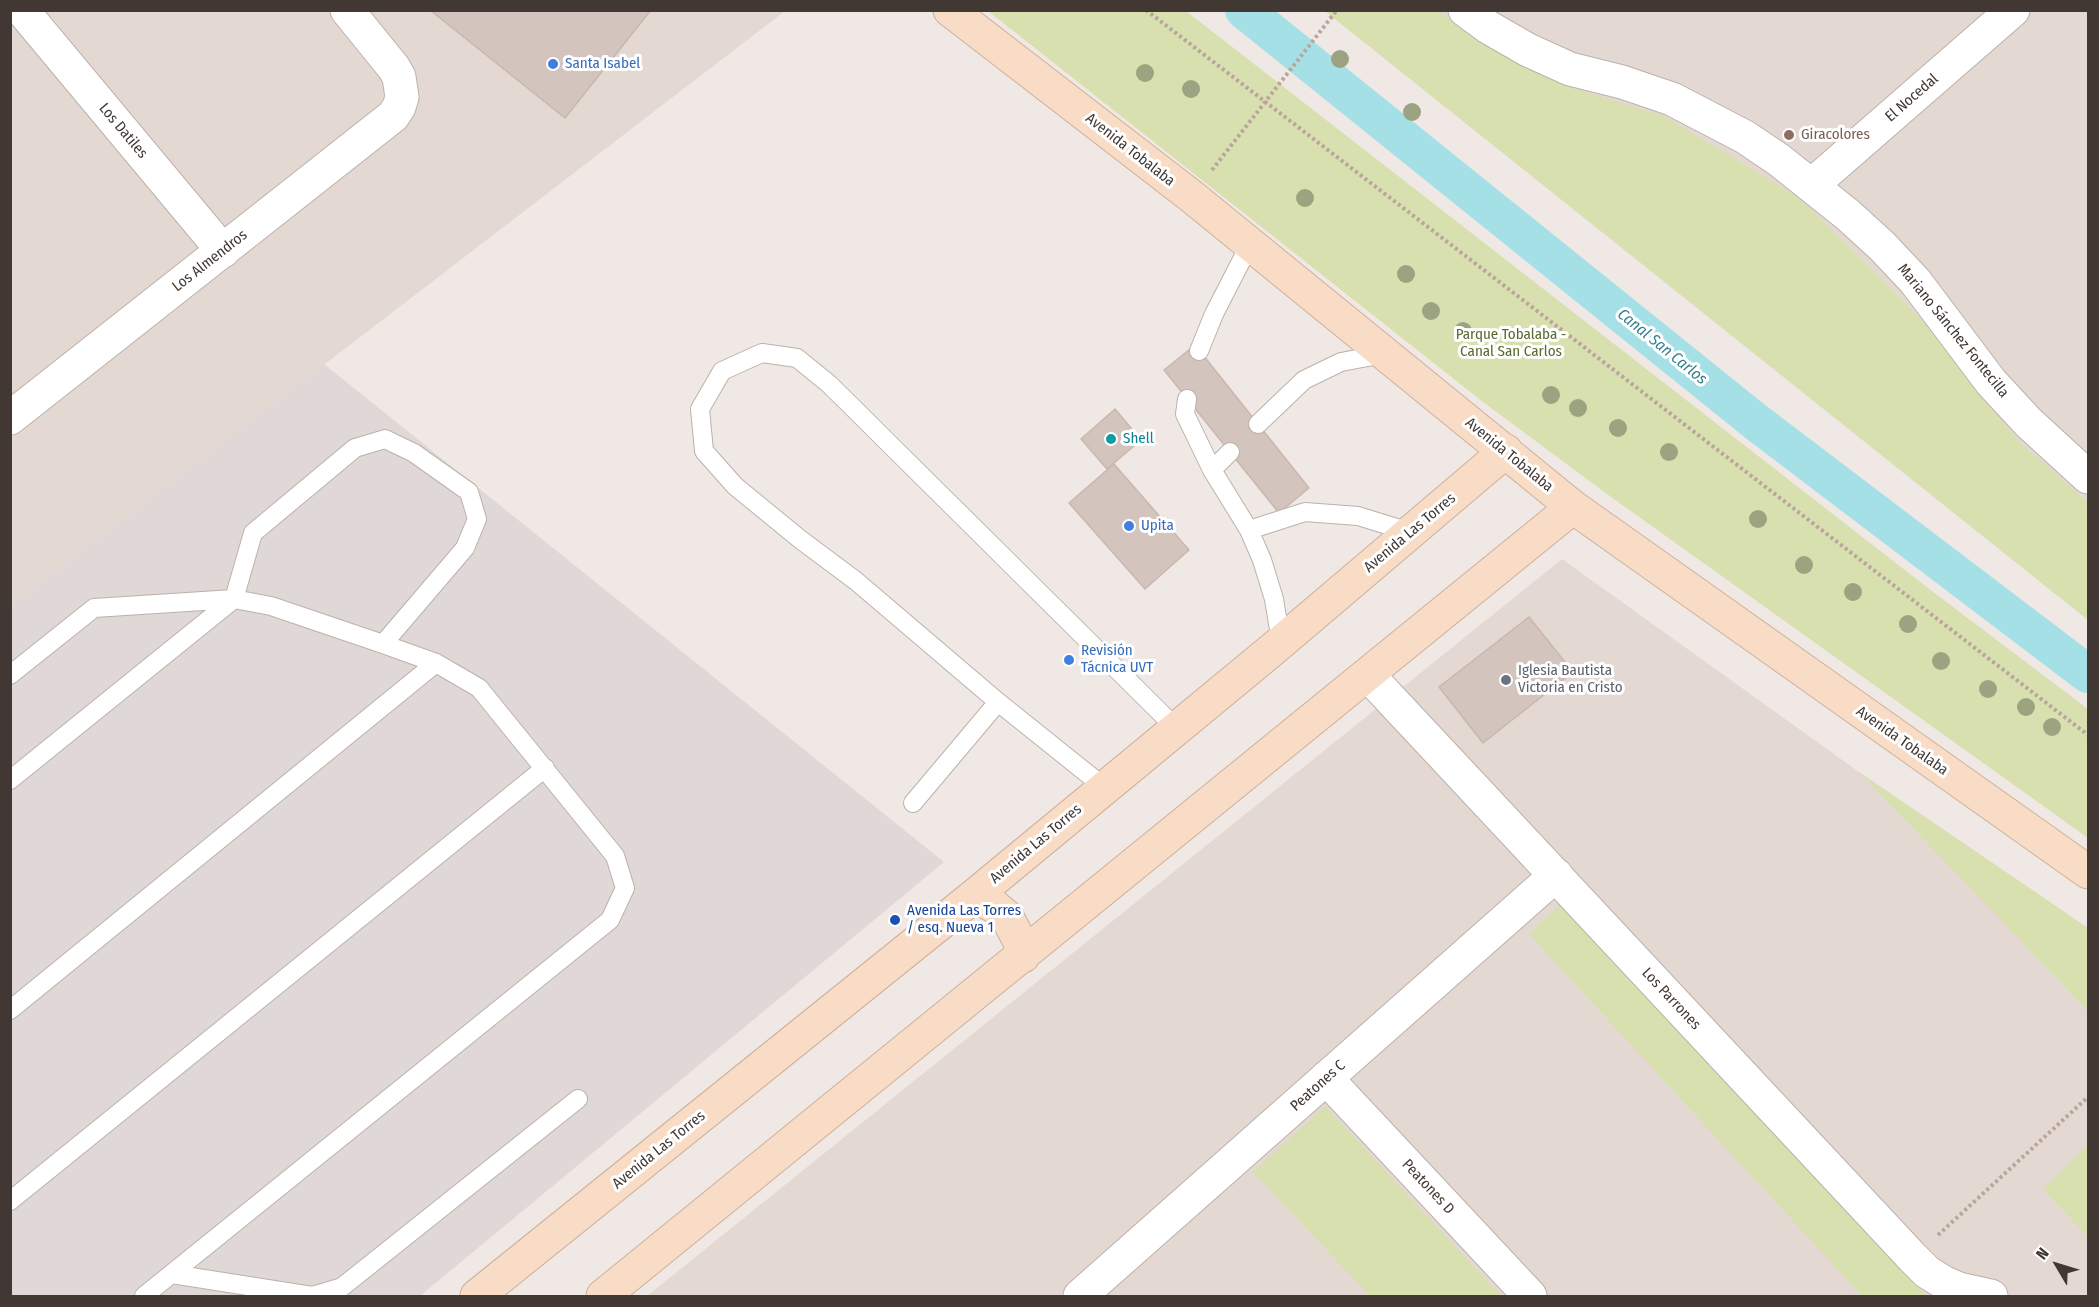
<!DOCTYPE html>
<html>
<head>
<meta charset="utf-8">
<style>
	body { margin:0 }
	#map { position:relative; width:2099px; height:1307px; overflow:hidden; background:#f0e8e4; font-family:"Fira Sans Condensed",sans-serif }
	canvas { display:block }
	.frame { position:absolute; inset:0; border:12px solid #413834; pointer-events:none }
	.north { position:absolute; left:2027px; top:1235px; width:60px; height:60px; -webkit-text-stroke:4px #fff; paint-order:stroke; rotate:308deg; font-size:16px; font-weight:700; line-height:24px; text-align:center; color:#413834 }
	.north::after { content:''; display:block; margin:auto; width:21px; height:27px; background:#413834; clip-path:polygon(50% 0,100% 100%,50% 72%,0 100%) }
</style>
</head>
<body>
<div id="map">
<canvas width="2099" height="1307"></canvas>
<div class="frame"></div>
<div class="north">N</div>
</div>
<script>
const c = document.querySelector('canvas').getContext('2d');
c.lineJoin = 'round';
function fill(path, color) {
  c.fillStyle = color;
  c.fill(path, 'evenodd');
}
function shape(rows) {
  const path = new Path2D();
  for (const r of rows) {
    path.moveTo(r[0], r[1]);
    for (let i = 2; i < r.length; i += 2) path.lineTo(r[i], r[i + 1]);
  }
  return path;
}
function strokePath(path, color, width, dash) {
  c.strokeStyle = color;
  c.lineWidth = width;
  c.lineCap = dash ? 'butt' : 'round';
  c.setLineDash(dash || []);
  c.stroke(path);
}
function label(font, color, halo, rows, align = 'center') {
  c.font = font + ' "Fira Sans Condensed",sans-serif';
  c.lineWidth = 6;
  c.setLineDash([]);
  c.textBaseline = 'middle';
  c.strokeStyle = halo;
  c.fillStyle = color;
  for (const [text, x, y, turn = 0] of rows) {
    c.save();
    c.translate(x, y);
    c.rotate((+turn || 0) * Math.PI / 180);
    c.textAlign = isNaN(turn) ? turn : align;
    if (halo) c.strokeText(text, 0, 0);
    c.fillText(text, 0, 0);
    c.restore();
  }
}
const residential = shape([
	[11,11,785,11,11,605],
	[1325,11,2088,11,2088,620],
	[1562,559,1859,772,2088,928,2088,1296,647,1296]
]);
const industrial = shape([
	[324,364,944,862,420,1296,11,1296,11,605]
]);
const green = shape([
	[988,11,1186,11,1928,588,2088,709,2088,838,1607,494,1483,402],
	[1325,11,1439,11,1478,42,1563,85,1664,116,1801,199,1931,329,1978,393,2022,445,2088,502,2088,620],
	[1859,772,2088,928,2088,1011],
	[1563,902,1926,1296,1862,1296,1529,934],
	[1325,1106,1501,1296,1370,1296,1253,1172],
	[2088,1145,2088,1237,2043,1189]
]);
const canal = shape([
	[1244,10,1756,422,2088,674]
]);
const building = shape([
	[430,10,651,10,565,118,430,10],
	[1195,345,1309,488,1279,513,1164,370,1195,345],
	[1115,409,1141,440,1107,469,1081,439,1115,409],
	[1114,464,1189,550,1145,589,1069,503,1114,464],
	[1529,617,1573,672,1483,743,1439,687,1529,617]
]);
const path = shape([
	[1146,10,2088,735],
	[1212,170,1337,10],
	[1938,1235,2088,1097]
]);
const lane = shape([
	[1199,351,1214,314,1250,244],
	[1187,399,1185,414,1212,470,1249,530,1262,560,1274,599,1281,642],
	[1258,424,1304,380,1341,362,1384,354],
	[1212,470,1230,452],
	[1249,530,1305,512,1358,516,1410,532],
	[10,675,94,608,234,599,253,533,355,448,385,439,414,453,469,492,477,519,465,548,383,644],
	[10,780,234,599,271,606,383,644,436,663,479,688,615,856,625,888,610,920,144,1296],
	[1104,787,998,702,856,581,801,540,735,486,704,451,700,409,722,371,762,353,797,358,829,384,1176,728],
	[913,803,998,702],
	[10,1010,436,663],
	[10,1201,545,768],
	[172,1274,312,1296,342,1287,578,1099]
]);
const street = shape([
	[22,10,223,251],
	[1465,10,1488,27,1528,50,1570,69,1622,82,1672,99,1745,137,1779,160,1848,215,1882,246,1915,281,1991,382,2028,422,2088,477],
	[1812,185,2013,10],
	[10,418,393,116,399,107,402,97,399,77,394,68,347,10],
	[1368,675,1913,1258,1927,1272,1943,1282,1959,1289,1991,1296],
	[1326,1078,1530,1296],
	[1080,1296,1556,875]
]);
const secondary = shape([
	[950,10,1191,196,1573,507,2088,872],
	[974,896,994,906,1007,917,1020,942,1023,956],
	[477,1296,974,896,1273,649,1506,451],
	[603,1296,1573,507]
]);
const trees = [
	[1340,59],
	[1145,73],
	[1191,89],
	[1412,112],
	[1305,198],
	[1406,274],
	[1431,311],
	[1463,331],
	[1551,395],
	[1578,408],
	[1618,428],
	[1669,452],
	[1758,519],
	[1804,565],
	[1853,592],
	[1908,624],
	[1941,661],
	[1988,689],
	[2026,707],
	[2052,727]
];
const markers = [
	[553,64,6,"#3f7fe0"],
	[1789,135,6,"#8d6e63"],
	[1111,439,6,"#0f9aa8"],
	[1129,526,6,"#3f7fe0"],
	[1069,660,6,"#3f7fe0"],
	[1506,680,6,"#6b7280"],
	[895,920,6,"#1a4fb4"]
];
const shopNames = [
	["Santa Isabel",565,64],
	["Upita",1141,526],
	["Revisión",1081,651],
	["Tácnica UVT",1081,668]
];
const streetNames = [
	["El Nocedal",1912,98,-41],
	["Los Datiles",123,131,50],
	["Avenida Tobalaba",1130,150,38],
	["Los Almendros",210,261,-38],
	["Mariano Sánchez Fontecilla",1953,331,51],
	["Avenida Tobalaba",1509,455,39],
	["Avenida Las Torres",1410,533,-40],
	["Avenida Tobalaba",1902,741,35],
	["Avenida Las Torres",1036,844,-40],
	["Los Parrones",1671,999,47],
	["Peatones C",1318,1086,-42],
	["Avenida Las Torres",659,1150,-39],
	["Peatones D",1428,1187,47]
];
const educationNames = [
	["Giracolores",1801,135]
];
const parkNames = [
	["Parque Tobalaba -",1511,335],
	["Canal San Carlos",1511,352]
];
const cultureNames = [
	["Shell",1123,439]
];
const worshipNames = [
	["Iglesia Bautista",1518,671],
	["Victoria en Cristo",1518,688]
];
const transitNames = [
	["Avenida Las Torres",907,911],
	["/ esq. Nueva 1",907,928]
];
const waterNames = [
	["Canal San Carlos",1662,347,39]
];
fill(residential, '#e3d9d2');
fill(industrial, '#dfd8d6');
fill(green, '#d9e0b0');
strokePath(canal, '#a5e0e7', 38);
fill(building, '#d3c4bd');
strokePath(building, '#cab7ae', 1.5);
strokePath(lane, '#bdb1aa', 20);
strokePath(street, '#bdb1aa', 35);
strokePath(secondary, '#ceb09a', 35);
strokePath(path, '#baa59a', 4, [3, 3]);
strokePath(lane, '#fff', 18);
strokePath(street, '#fff', 33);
strokePath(secondary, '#f8dcc5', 33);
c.fillStyle = '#9ca380';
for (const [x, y] of trees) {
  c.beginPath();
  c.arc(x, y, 9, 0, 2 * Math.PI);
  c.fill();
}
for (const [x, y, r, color] of markers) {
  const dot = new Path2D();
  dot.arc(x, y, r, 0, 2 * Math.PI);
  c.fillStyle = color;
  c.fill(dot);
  strokePath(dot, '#fff', 2);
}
label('15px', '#366cbe', '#fff', shopNames, 'left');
label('15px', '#413834', '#fff', streetNames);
label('15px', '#785e54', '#fff', educationNames, 'left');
label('15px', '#586b2f', '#fff', parkNames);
label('15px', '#0d838f', '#fff', cultureNames, 'left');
label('15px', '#5b616d', '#fff', worshipNames, 'left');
label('15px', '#164399', '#fff', transitNames, 'left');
label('italic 16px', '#34808b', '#fff', waterNames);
</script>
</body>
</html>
